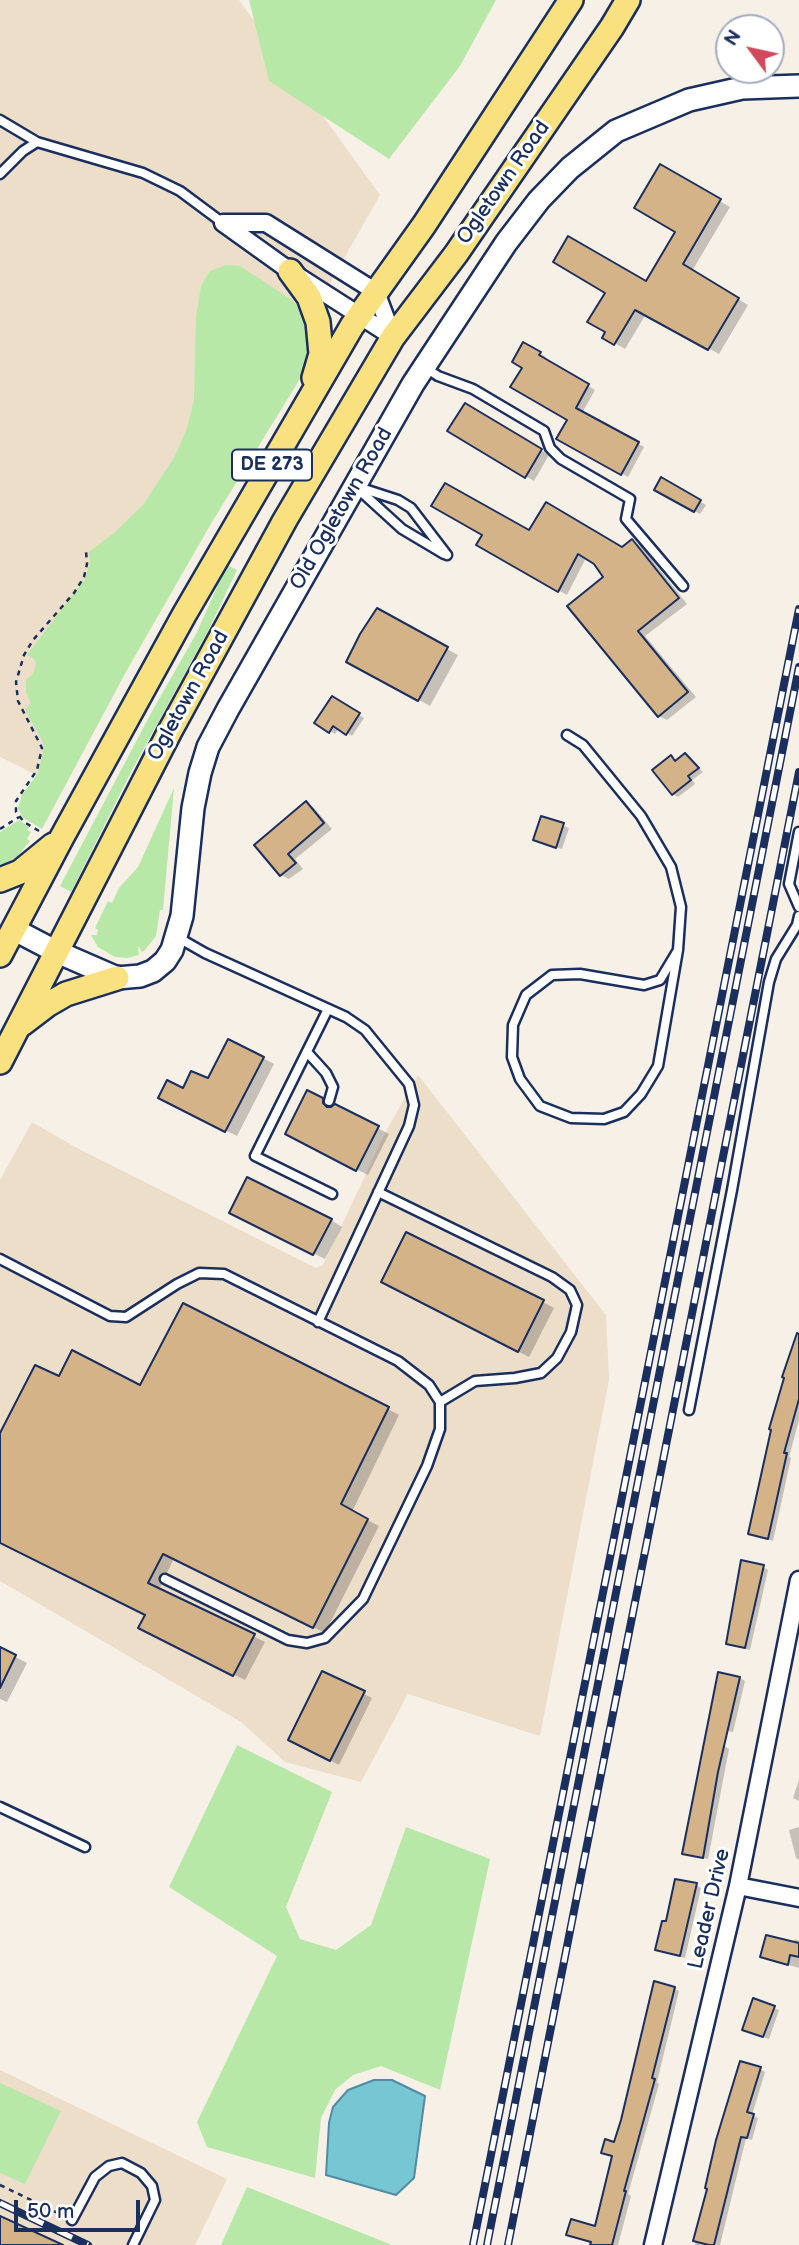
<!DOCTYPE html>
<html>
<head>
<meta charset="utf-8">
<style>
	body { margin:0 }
	#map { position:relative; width:799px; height:2245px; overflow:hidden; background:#f7f0e7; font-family:"Balsamiq Sans",sans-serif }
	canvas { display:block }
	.north { position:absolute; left:715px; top:14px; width:70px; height:70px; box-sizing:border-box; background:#fff; border:2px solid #a4acbf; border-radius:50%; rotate:303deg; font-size:19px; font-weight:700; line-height:28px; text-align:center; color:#1b2f5e }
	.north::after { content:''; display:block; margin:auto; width:24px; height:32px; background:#d1495b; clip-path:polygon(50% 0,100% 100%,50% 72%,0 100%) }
	.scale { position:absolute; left:14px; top:2200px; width:126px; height:32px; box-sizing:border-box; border:4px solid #1b2f5e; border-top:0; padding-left:9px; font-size:21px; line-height:24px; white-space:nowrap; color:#1b2f5e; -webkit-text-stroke:5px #fff; paint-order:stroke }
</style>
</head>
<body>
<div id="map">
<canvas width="799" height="2245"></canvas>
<div class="north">N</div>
<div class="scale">50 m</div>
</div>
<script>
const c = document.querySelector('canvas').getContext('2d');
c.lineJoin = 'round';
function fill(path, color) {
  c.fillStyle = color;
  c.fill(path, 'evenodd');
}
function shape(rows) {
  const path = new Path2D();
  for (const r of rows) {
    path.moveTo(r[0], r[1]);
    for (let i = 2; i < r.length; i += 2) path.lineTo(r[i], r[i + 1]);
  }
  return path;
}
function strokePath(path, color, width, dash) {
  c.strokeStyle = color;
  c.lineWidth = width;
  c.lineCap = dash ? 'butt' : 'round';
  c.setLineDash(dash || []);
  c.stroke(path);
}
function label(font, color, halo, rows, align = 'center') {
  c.font = font + ' "Balsamiq Sans",sans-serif';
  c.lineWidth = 6;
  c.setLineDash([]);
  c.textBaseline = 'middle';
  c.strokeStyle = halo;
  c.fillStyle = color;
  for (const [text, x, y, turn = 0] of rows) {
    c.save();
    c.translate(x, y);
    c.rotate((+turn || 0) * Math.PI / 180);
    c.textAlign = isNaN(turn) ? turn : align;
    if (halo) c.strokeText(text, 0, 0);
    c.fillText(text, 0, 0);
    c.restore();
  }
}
const built = shape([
	[0,0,239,0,380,195,49,781,0,757],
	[418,1075,606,1315,609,1380,540,1736,408,1694,361,1782,285,1762,241,1722,0,1581,0,1180,32,1122,77,1148,316,1268,323,1265,386,1131],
	[0,2070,227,2179,195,2245,0,2245]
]);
const green = shape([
	[249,0,496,0,460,66,389,159,269,81],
	[226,265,240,266,289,298,300,308,310,328,311,351,308,360,303,374,212,522,127,670,42,829,22,817,18,808,22,795,38,773,44,748,43,742,25,709,31,703,26,693,26,680,33,674,36,664,34,659,27,655,85,579,90,563,89,552,114,533,143,505,175,456,187,428,194,400,196,317,201,286,210,271],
	[227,565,237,570,209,629,131,772,71,892,60,886,150,715,196,634],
	[174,788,163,910,160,910,156,936,145,950,142,952,138,946,139,955,127,958,115,957,98,947,91,935,97,935,98,930,95,928,108,901,112,903,119,888,138,867],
	[19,820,29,827,27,830,31,832,27,839,30,841,17,857,0,866,0,832],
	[237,1745,332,1792,286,1907,300,1939,336,1950,371,1925,406,1827,490,1859,440,2090,381,2066,353,2075,335,2090,321,2118,315,2178,207,2147,197,2122,277,1956,169,1887],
	[0,2083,61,2111,25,2184,0,2173],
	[247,2187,392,2245,221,2245]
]);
const water = shape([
	[374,2080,392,2080,425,2096,414,2178,396,2195,326,2175,329,2123,333,2107,348,2090,374,2080]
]);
const shadow = shape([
	[660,167,730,207,692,271,748,305,719,354,646,314,625,349,604,337,647,283,677,231],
	[524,344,546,357,544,360,595,390,582,413,644,447,628,477,559,438,570,419,524,367],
	[465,405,549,455,534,481,450,431],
	[662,480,706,505,700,514,657,489],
	[530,532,622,549,632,541,641,546,687,604,645,636,696,697,667,720,659,716,606,577,595,563,586,558,567,595,478,545],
	[377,610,458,655,430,706,349,661],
	[333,698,364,718,352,736,339,728,335,734,317,722],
	[685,755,703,772,692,780,695,784,678,797,673,794,671,757,678,761],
	[306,803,314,808,332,829,295,859,303,869,289,879,281,875,256,845],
	[542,818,569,828,562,849,540,842],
	[263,1058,274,1064,237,1136,171,1104,184,1090],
	[322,1099,389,1134,368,1175,298,1140],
	[242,1218,331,1220,342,1227,325,1259],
	[394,1288,543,1302,554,1308,529,1357],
	[799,1332,799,1420,789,1457,791,1458,773,1541,750,1533,786,1377,784,1376],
	[59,1379,388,1409,399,1415,352,1512,379,1526,325,1633,174,1558,159,1590,265,1642,245,1680,151,1634,147,1615,0,1542,0,1437],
	[763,1567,768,1570,750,1650,733,1646,727,1643],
	[0,1649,27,1663,7,1702,0,1699],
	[323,1674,372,1698,339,1765,298,1744],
	[740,1678,745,1681,733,1732,714,1728],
	[724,1746,729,1749,708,1859,689,1856,684,1853],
	[799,1780,799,1801,793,1798],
	[799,1827,799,1860,796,1858,789,1830],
	[696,1885,701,1888,685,1958,662,1952,657,1949,667,1924],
	[795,1939,799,1941,799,1968,762,1957,793,1944],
	[674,1989,679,1991,657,2082,659,2084,628,2194,631,2196,618,2245,592,2245,613,2156,608,2155,615,2144],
	[774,2008,779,2010,769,2039,749,2032],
	[760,2069,765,2072,752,2115,758,2118,752,2140,746,2138,720,2245,695,2245,709,2189]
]);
const building = shape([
	[660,164,721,199,683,264,739,298,708,350,635,310,614,345,602,338,605,332,587,322,605,293,553,262,568,236,646,281,675,232,634,208,660,164],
	[523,342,541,352,539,355,589,384,576,408,639,442,621,475,556,439,567,420,510,387,522,368,512,362,523,342],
	[465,403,542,449,525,478,447,431,465,403],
	[661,477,701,500,694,512,654,490,661,477],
	[445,483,529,530,546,502,622,547,632,539,679,598,638,631,688,692,658,717,567,606,603,577,594,564,578,554,558,592,476,545,482,535,431,506,445,483],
	[377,608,448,647,418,701,346,662,360,634,377,608],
	[332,696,360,713,346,735,333,726,329,733,314,723,332,696],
	[685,753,699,768,688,776,691,780,672,795,652,770,671,755,675,761,685,753],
	[306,801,324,823,288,854,296,863,280,876,254,845,306,801],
	[541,816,564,823,556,848,533,840,541,816],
	[228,1039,264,1057,225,1132,158,1098,167,1080,183,1088,191,1071,208,1078,228,1039],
	[307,1090,323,1098,323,1103,327,1107,331,1107,335,1104,379,1126,356,1171,285,1134,307,1090],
	[247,1177,332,1219,313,1255,229,1213,247,1177],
	[406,1232,544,1300,518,1352,381,1282,406,1232],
	[183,1303,389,1407,341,1504,368,1519,313,1628,163,1554,148,1583,255,1634,233,1676,138,1628,145,1615,0,1543,0,1433,35,1365,59,1376,72,1350,140,1385,183,1303],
	[797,1333,799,1334,799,1399,784,1453,787,1453,768,1539,748,1534,771,1430,769,1429,784,1378,782,1377,797,1333],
	[741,1560,764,1565,745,1648,726,1644,741,1560],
	[0,1647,16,1655,0,1688,0,1647],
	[322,1671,365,1691,330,1761,288,1740,322,1671],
	[718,1672,740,1677,718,1772,703,1858,682,1854,718,1672],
	[675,1879,697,1883,680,1956,655,1950,662,1921,666,1921,675,1879],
	[766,1935,799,1943,799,1957,790,1955,788,1965,760,1957,766,1935],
	[654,1981,675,1987,652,2078,655,2079,624,2191,626,2191,612,2245,590,2245,591,2242,566,2235,571,2219,595,2226,612,2156,601,2153,605,2139,614,2142,621,2120,654,1981],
	[753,1998,775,2006,763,2037,742,2030,753,1998],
	[740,2061,761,2067,747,2112,754,2114,747,2138,741,2137,714,2245,709,2245,693,2241,707,2189,705,2188,716,2140,740,2061],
	[0,2216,63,2245,0,2245,0,2216]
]);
const path = shape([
	[0,829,19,817],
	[39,831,24,822,16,812,16,801,37,770,42,748,18,701,16,682,24,655,33,640,74,593,84,577,87,564,86,551],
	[0,2185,60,2214]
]);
const lane = shape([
	[0,120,37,142,143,173,180,191,223,223],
	[0,174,23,151,37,142],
	[426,368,438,376,473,389,544,431,550,448,561,459,630,499,626,519,683,586],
	[355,486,398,500,411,508,447,555],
	[357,488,402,529,444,554],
	[567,735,583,745,641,816,671,867,681,907,678,950,658,1066,641,1094,624,1112,604,1119,571,1118,540,1106,520,1079,512,1057,513,1025,526,995,552,975,580,974,644,985,660,980,678,950],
	[799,832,789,884,799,907],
	[177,937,205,953,346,1017,365,1030,409,1084,414,1105,409,1126,318,1322],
	[328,1009,255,1156,332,1194],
	[307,1052,326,1073,333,1087,329,1101],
	[378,1192,552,1277,570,1290,577,1305,571,1332,557,1358,541,1373,515,1378,475,1381,440,1402],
	[0,1259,110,1316,126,1317,177,1284,199,1273,224,1274,398,1361,429,1385,440,1402,440,1429,427,1466,363,1599,325,1638,307,1643,288,1640,165,1579],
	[689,1410,732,1190,769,982,776,959,797,925,799,916],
	[0,1807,85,1847],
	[72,2220,95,2177,109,2166,122,2163,141,2173,152,2186,155,2200,133,2245]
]);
const street = shape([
	[223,223,266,223,376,292,393,337],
	[223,223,290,271,393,337],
	[738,1886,799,1898],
	[653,2245,738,1886,799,1580]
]);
const secondary = shape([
	[13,929,55,951,117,978,140,976,153,971,165,961,172,950,182,916,193,808,200,773,208,747,228,709,413,384,506,243,539,200,570,168,616,131,689,100,742,88,799,86]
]);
const primary = shape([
	[290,271,309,297,318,322,321,354,314,378],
	[0,880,20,872,53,845],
	[0,955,61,839,184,615,352,326,424,225,571,0],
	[22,1024,47,1005,66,994,117,978],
	[0,1062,170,731,285,520,393,337,456,254,612,27,628,0]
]);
const rail = shape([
	[0,2203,88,2245],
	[473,2245,799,609],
	[487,2245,799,667],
	[508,2245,799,772]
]);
const shields = [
	[272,465,80]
];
const shieldNames = [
	["DE 273",272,465]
];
const streetNames = [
	["Ogletown Road",504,183,-55],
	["Old Ogletown Road",342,509,-60],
	["Ogletown Road",189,696,-61],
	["Leader Drive",710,1909,-77]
];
fill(built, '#eddeca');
fill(green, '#b8e8a7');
fill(water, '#77c6d3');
strokePath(water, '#528aa4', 2);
fill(shadow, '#0003');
fill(building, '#d5b388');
strokePath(building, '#1b2f5e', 2);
strokePath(lane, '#1b2f5e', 13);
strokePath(street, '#1b2f5e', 21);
strokePath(secondary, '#1b2f5e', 26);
strokePath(primary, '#1b2f5e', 28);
strokePath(path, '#1b2f5e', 2.5, [5, 5]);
strokePath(lane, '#fff', 8);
strokePath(street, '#fff', 16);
strokePath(secondary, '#fff', 21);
strokePath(primary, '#fae180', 23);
strokePath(rail, '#1b2f5e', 8);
strokePath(rail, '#fff', 5, [16]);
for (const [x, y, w] of shields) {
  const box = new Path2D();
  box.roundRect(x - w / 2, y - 15.5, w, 31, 5);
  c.fillStyle = '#fff';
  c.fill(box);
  strokePath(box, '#1b2f5e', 2);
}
label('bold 19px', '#1b2f5e', null, shieldNames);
label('21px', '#1b2f5e', '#fff', streetNames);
</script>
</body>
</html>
